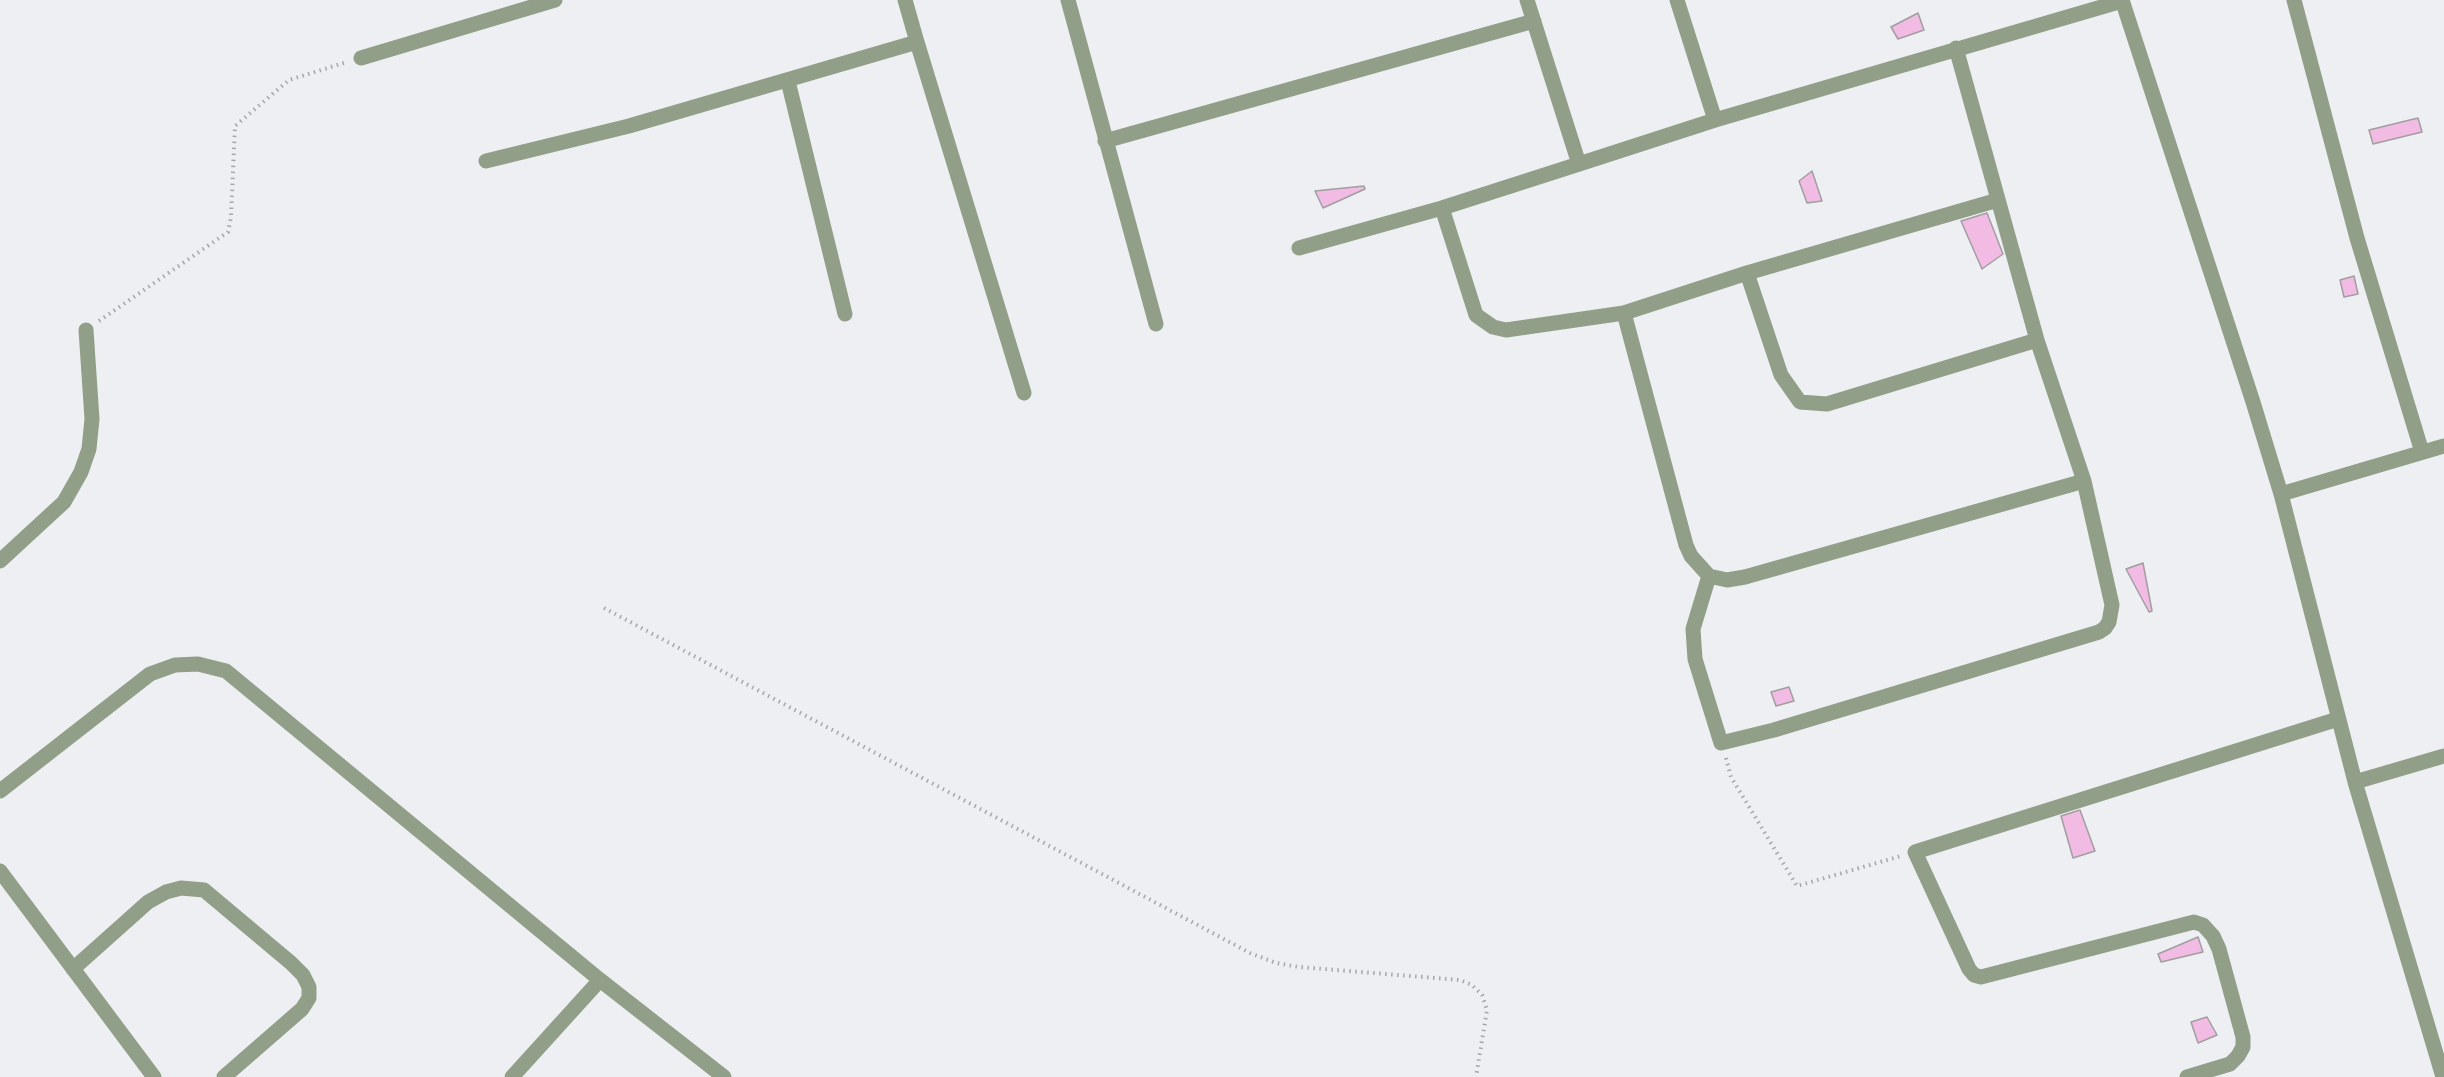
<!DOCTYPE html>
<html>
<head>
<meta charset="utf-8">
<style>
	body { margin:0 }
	canvas { display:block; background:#edeff2 }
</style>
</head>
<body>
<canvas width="2444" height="1077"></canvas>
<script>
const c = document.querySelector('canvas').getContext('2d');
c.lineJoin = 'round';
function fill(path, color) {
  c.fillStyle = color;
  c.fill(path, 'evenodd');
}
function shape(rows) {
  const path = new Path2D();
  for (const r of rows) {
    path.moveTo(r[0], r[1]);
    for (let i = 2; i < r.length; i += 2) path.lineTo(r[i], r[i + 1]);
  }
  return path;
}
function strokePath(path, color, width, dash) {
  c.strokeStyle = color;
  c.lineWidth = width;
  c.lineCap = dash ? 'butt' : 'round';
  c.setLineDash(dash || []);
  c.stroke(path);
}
const building = shape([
	[1918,13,1924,30,1898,39,1891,27,1918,13],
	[2418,118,2422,132,2373,144,2369,130,2418,118],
	[1812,171,1822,201,1807,203,1799,181,1812,171],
	[1364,186,1365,189,1323,208,1315,191,1364,186],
	[1987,213,2003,254,1982,269,1961,221,1987,213],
	[2354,276,2358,294,2344,297,2340,280,2354,276],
	[2143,563,2152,611,2149,612,2126,569,2143,563],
	[1789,687,1794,701,1776,706,1771,692,1789,687],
	[2080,810,2095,851,2073,858,2061,816,2080,810],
	[2198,937,2203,952,2161,962,2158,954,2198,937],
	[2207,1017,2217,1035,2198,1043,2191,1022,2207,1017]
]);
const path = shape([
	[99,321,228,232,231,217,235,126,289,80,347,62],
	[604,608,1250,953,1276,963,1299,967,1460,980,1472,985,1482,995,1487,1010,1476,1077],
	[1726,758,1731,777,1797,886,1901,856]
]);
const minor = shape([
	[1068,0,1156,324],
	[1527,0,1579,164,1715,120,2122,1],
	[1677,0,1715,120],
	[2122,0,2253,402,2281,494,2355,782,2443,1077],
	[2294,0,2357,238,2422,452],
	[917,42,1024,393],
	[361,58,555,0],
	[788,81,845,314],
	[1105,141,1534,21],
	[486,161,629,126,917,42,905,0],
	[1442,208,1476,315,1493,327,1506,330,1624,313,1747,273,1998,200],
	[1299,248,1442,208,1579,164],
	[1747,273,1781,375,1800,402,1827,404,2037,340,1956,48],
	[1624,313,1686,545,1691,556,1709,576,1727,580,1745,577,2084,481],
	[2281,494,2444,446],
	[0,561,64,502,81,472,89,449,92,419,86,330],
	[1709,576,1693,629,1695,659,1721,743,1774,730,2099,632,2105,628,2109,622,2112,605,2084,481,2037,340],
	[2355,782,2444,756],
	[0,791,150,674,175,665,198,664,226,671,600,980,724,1077],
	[0,871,154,1077],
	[73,969,148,902,166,892,181,888,204,890,291,963,303,975,309,987,309,998,302,1009,224,1077],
	[512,1077,600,980],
	[2187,1077,2230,1064,2238,1056,2243,1047,2243,1037,2219,949,2213,936,2203,925,2194,922,1981,977,1974,975,1969,969,1915,852,2338,719]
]);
fill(building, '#f1bbe3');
strokePath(building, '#a19ea0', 1.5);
strokePath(path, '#a5a7a9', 4, [1.5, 4.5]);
strokePath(minor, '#919f89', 15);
</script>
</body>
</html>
